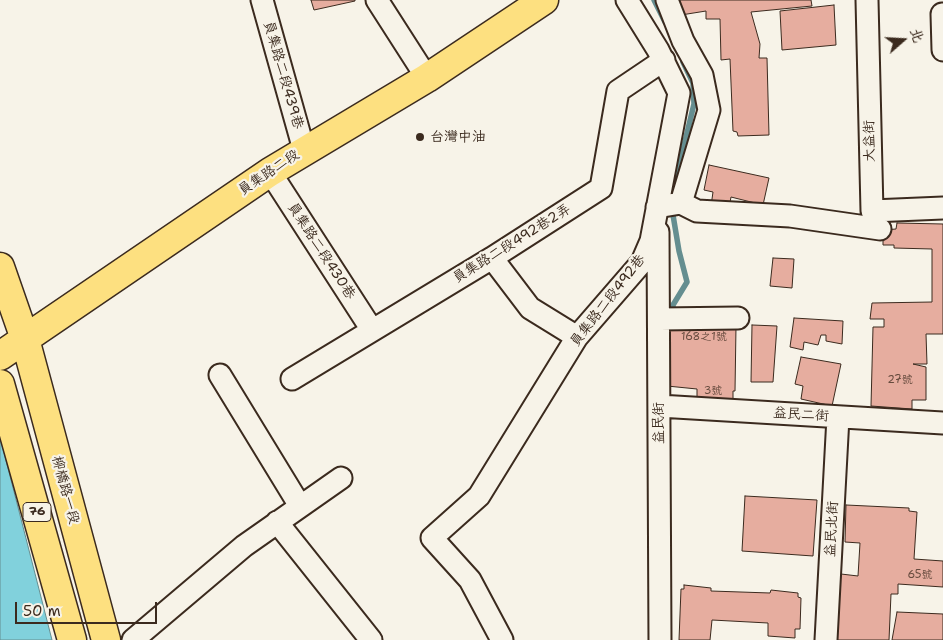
<!DOCTYPE html>
<html>
<head>
<meta charset="utf-8">
<style>
	body { margin:0 }
	#map { position:relative; width:943px; height:640px; overflow:hidden; background:#f7f3e8; font-family:"Shantell Sans","LXGW WenKai TC",sans-serif }
	canvas { display:block }
	.north { position:absolute; left:878px; top:15px; width:50px; height:50px; -webkit-text-stroke:4px #f7f3e8; paint-order:stroke; rotate:71deg; font-size:14px; font-weight:700; line-height:20px; text-align:center; color:#3b2a1e }
	.north::after { content:''; display:block; margin:auto; width:18px; height:22px; background:#3b2a1e; clip-path:polygon(50% 0,100% 100%,50% 72%,0 100%) }
	.scale { position:absolute; left:15px; top:602px; width:142px; height:22px; box-sizing:border-box; border:2px solid #3b2a1e; border-top:0; padding-left:6px; font-size:15px; line-height:18px; white-space:nowrap; color:#3b2a1e; -webkit-text-stroke:4px #f7f3e8; paint-order:stroke }
</style>
</head>
<body>
<div id="map">
<canvas width="943" height="640"></canvas>
<div class="north">北</div>
<div class="scale">50 m</div>
</div>
<script>
const c = document.querySelector('canvas').getContext('2d');
c.lineJoin = 'round';
function fill(path, color) {
  c.fillStyle = color;
  c.fill(path, 'evenodd');
}
function shape(rows) {
  const path = new Path2D();
  for (const r of rows) {
    path.moveTo(r[0], r[1]);
    for (let i = 2; i < r.length; i += 2) path.lineTo(r[i], r[i + 1]);
  }
  return path;
}
function strokePath(path, color, width, dash) {
  c.strokeStyle = color;
  c.lineWidth = width;
  c.lineCap = dash ? 'butt' : 'round';
  c.setLineDash(dash || []);
  c.stroke(path);
}
function label(font, color, halo, rows, align = 'center') {
  c.font = font + ' "Shantell Sans","LXGW WenKai TC",sans-serif';
  c.lineWidth = 4.5;
  c.setLineDash([]);
  c.textBaseline = 'middle';
  c.strokeStyle = halo;
  c.fillStyle = color;
  for (const [text, x, y, turn = 0] of rows) {
    c.save();
    c.translate(x, y);
    c.rotate((+turn || 0) * Math.PI / 180);
    c.textAlign = isNaN(turn) ? turn : align;
    if (halo) c.strokeText(text, 0, 0);
    c.fillText(text, 0, 0);
    c.restore();
  }
}
const water = shape([
	[0,437,52,640,0,640,0,437]
]);
const stream = shape([
	[654,0,665,22],
	[671,200,694,104,693,83,683,62],
	[672,209,679,251,687,282,673,305,673,315]
]);
const building = shape([
	[311,0,355,0,355,1,314,10,311,0],
	[674,0,811,0,812,6,751,12,760,44,759,58,767,58,769,135,738,136,737,132,733,131,730,59,721,60,720,19,706,19,706,11,681,15,674,0],
	[834,5,836,45,782,50,780,11,834,5],
	[709,165,769,178,763,205,731,197,729,208,711,206,713,192,704,190,709,165],
	[897,223,943,224,943,334,926,334,927,364,913,364,926,367,926,400,912,400,912,409,871,406,873,327,884,327,884,319,870,319,872,303,932,302,932,249,894,248,894,245,883,245,883,230,896,229,897,223],
	[773,258,794,259,792,288,770,286,773,258],
	[794,318,843,321,842,344,826,341,826,335,821,335,818,345,804,342,803,350,790,347,794,318],
	[752,325,777,326,773,382,751,382,752,325],
	[736,327,735,391,733,391,733,401,697,398,697,389,667,386,668,328,736,327],
	[801,357,841,364,832,406,801,399,803,386,795,384,801,357],
	[745,496,817,500,813,556,742,551,745,496],
	[846,505,909,508,909,511,917,512,914,559,943,561,943,587,898,584,898,594,891,594,889,640,835,640,841,574,858,576,860,543,845,542,846,505],
	[684,585,711,588,711,591,770,593,771,590,798,593,798,597,801,598,800,629,795,629,795,638,768,636,768,623,712,620,710,640,679,640,681,589,684,589,684,585],
	[897,612,943,614,943,640,892,640,897,612]
]);
const minor = shape([
	[262,0,304,150],
	[377,0,427,78],
	[667,0,683,41,702,75,709,110,681,203],
	[867,0,872,211,943,208],
	[942,14,943,50],
	[270,172,372,330],
	[657,207,681,203,697,211,790,216,880,229],
	[658,232,660,640],
	[492,258,530,308,577,337],
	[660,319,738,318],
	[220,375,300,506],
	[292,379,492,258,601,188,618,91,664,60],
	[659,406,943,423],
	[277,522,371,640],
	[133,640,244,546,341,478],
	[502,640,470,580,432,538,479,496,577,337,642,262,651,241,679,93,658,50,627,0],
	[826,640,838,417]
]);
const major = shape([
	[0,267,25,339,106,640],
	[0,356,270,172,427,78,544,0]
]);
const highway = shape([
	[0,384,72,640]
]);
const markers = [
	[420,137,5,"#3b2a1e"]
];
const numberNames = [
	["168之1號",704,337],
	["27號",900,380],
	["3號",713,391],
	["65號",920,575]
];
const shields = [
	[37,512,28]
];
const shieldNames = [
	["76",37,512]
];
const streetNames = [
	["員集路二段439巷",283,75,74],
	["大益街",870,141,-91],
	["員集路二段",269,173,-34],
	["員集路二段492巷2弄",512,244,-32],
	["員集路二段430巷",321,251,57],
	["員集路二段492巷",608,301,-52],
	["益民二街",801,415,4],
	["益民街",659,423,-90],
	["柳橋路一段",65,490,75],
	["益民北街",832,529,-87]
];
const poiNames = [
	["台灣中油",430,137]
];
fill(water, '#81d1dc');
strokePath(water, '#658e90', 1);
strokePath(stream, '#658e90', 5.5);
fill(building, '#e6ad9f');
strokePath(building, '#3b2a1e', 1);
strokePath(minor, '#3b2a1e', 25);
strokePath(major, '#3b2a1e', 31);
strokePath(highway, '#3b2a1e', 31);
strokePath(minor, '#f7f3e8', 21);
strokePath(major, '#fde080', 28);
strokePath(highway, '#fde080', 28);
for (const [x, y, r, color] of markers) {
  const dot = new Path2D();
  dot.arc(x, y, r, 0, 2 * Math.PI);
  c.fillStyle = color;
  c.fill(dot);
  strokePath(dot, '#f7f3e8', 2);
}
label('11px', '#664b3e', null, numberNames);
for (const [x, y, w] of shields) {
  const box = new Path2D();
  box.roundRect(x - w / 2, y - 9.5, w, 19, 4);
  c.fillStyle = '#f7f3e8';
  c.fill(box);
  strokePath(box, '#3b2a1e', 1);
}
label('bold 12px', '#3b2a1e', null, shieldNames);
label('14px', '#3b2a1e', '#f7f3e8', streetNames);
label('14px', '#3b2a1e', '#f7f3e8', poiNames, 'left');
</script>
</body>
</html>
